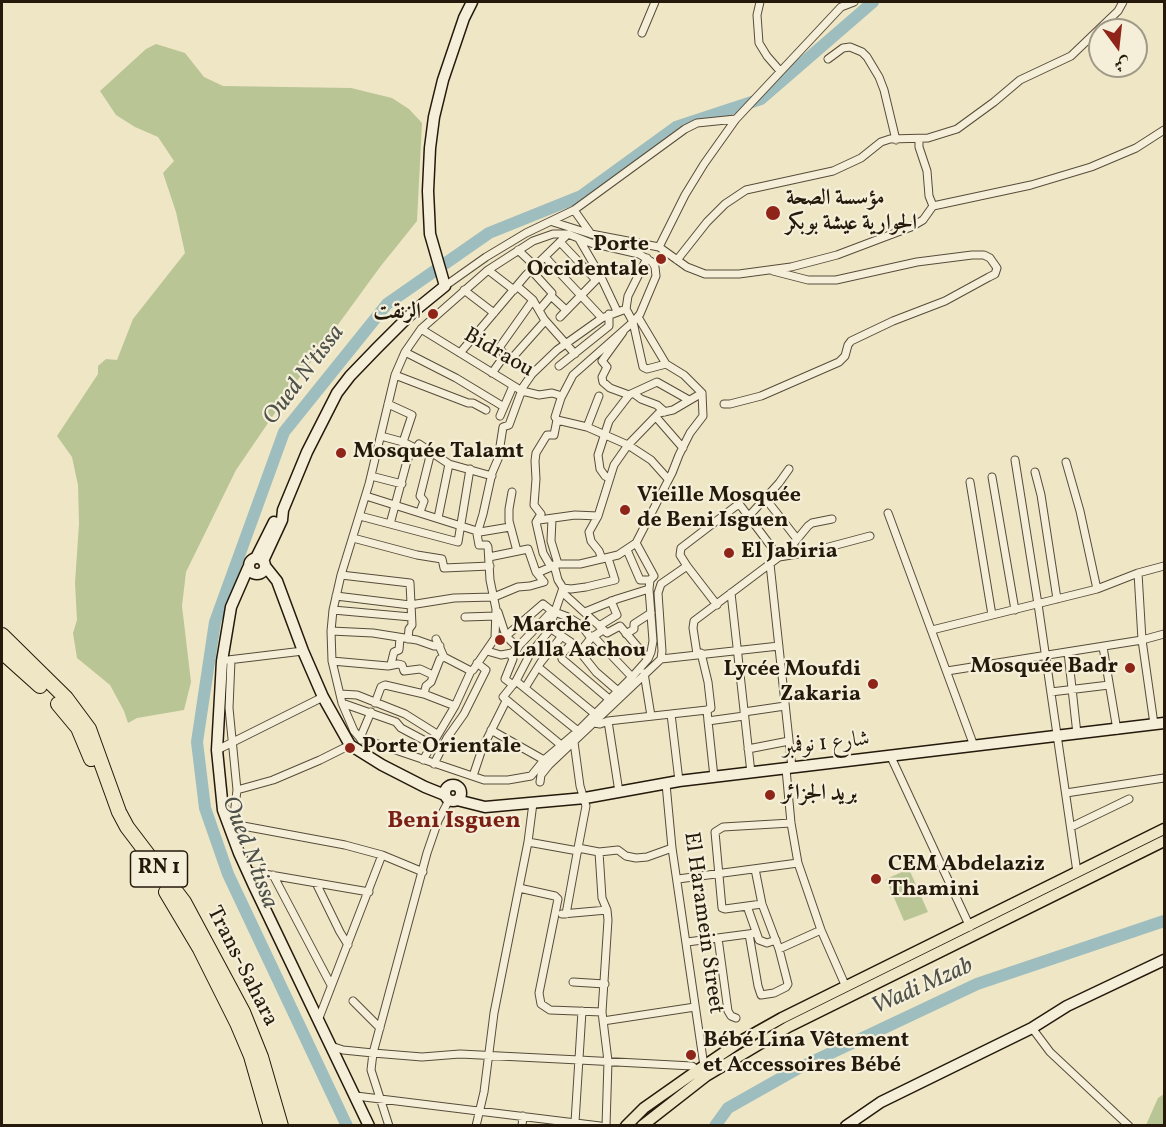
<!DOCTYPE html>
<html>
<head>
<meta charset="utf-8">
<style>
	body { margin:0 }
	#map { position:relative; width:1166px; height:1127px; overflow:hidden; background:#efe6c5; font-family:Vollkorn,Amiri,serif }
	canvas { display:block }
	.frame { position:absolute; inset:0; border:3px solid #24190b; pointer-events:none }
	.north { position:absolute; left:1088px; top:18px; width:60px; height:60px; box-sizing:border-box; background:#f5efd9; border:2px solid #a19987; border-radius:50%; rotate:165deg; font-size:16px; font-weight:700; line-height:24px; text-align:center; color:#24190b }
	.north::after { content:''; display:block; margin:auto; width:21px; height:27px; background:#8f2418; clip-path:polygon(50% 0,100% 100%,50% 72%,0 100%) }
</style>
</head>
<body>
<div id="map">
<canvas width="1166" height="1127"></canvas>
<div class="frame"></div>
<div class="north">ش</div>
</div>
<script>
const c = document.querySelector('canvas').getContext('2d');
c.lineJoin = 'round';
function fill(path, color) {
  c.fillStyle = color;
  c.fill(path, 'evenodd');
}
function shape(rows) {
  const path = new Path2D();
  for (const r of rows) {
    if (r.length === 3) {
      path.moveTo(r[0] + r[2], r[1]);
      path.arc(r[0], r[1], r[2], 0, 2 * Math.PI);
      continue;
    }
    path.moveTo(r[0], r[1]);
    for (let i = 2; i < r.length; i += 2) path.lineTo(r[i], r[i + 1]);
  }
  return path;
}
function strokePath(path, color, width, dash) {
  c.strokeStyle = color;
  c.lineWidth = width;
  c.lineCap = dash ? 'butt' : 'round';
  c.setLineDash(dash || []);
  c.stroke(path);
}
function label(font, color, halo, rows, align = 'center') {
  c.font = font + ' Vollkorn,Amiri,serif';
  c.lineWidth = 4.5;
  c.setLineDash([]);
  c.textBaseline = 'middle';
  c.strokeStyle = halo;
  c.fillStyle = color;
  for (const [text, x, y, turn = 0] of rows) {
    c.save();
    c.translate(x, y);
    c.rotate((+turn || 0) * Math.PI / 180);
    c.textAlign = isNaN(turn) ? turn : align;
    if (halo) c.strokeText(text, 0, 0);
    c.fillText(text, 0, 0);
    c.restore();
  }
}
const green = shape([
	[156,44,185,53,204,77,223,86,351,88,392,98,409,109,422,123,417,221,380,267,294,385,236,470,186,572,182,606,191,682,184,710,137,718,128,723,124,711,110,685,77,658,73,633,77,620,75,583,79,524,78,485,72,457,57,436,98,374,98,366,106,359,117,360,133,319,185,253,176,212,163,173,174,161,158,137,135,127,116,115,100,91,146,49],
	[909,869,928,912,904,921,886,879],
	[1164,1094,1164,1125,1146,1125,1158,1098]
]);
const river = shape([
	[347,1126,228,874,205,808,197,742,215,622,284,432,387,304,489,233,581,196,676,127,761,99,873,2],
	[715,1126,728,1108,797,1069,977,984,1164,921]
]);
const street = shape([
	[760,2,757,15,759,43,767,56,780,71],
	[642,33,655,2],
	[828,59,843,48,850,47,862,52,867,57,879,77,884,90,896,140],
	[919,139,919,147,927,171,929,196,933,206],
	[574,210,591,234],
	[553,222,591,234,659,247,687,267,705,274,739,274,791,267,837,255,911,227,923,220,933,206,1031,185,1091,167,1136,148,1164,130],
	[579,239,600,275,617,311],
	[560,242,596,280,560,317],
	[659,247,685,195,704,164,736,119,841,7,854,2],
	[518,250,535,266],
	[545,257,602,318],
	[677,260,707,222,725,204,746,190,833,171,861,158,881,142,890,139,928,138,957,129,994,102,1020,80,1071,56,1118,11,1123,2],
	[488,270,514,290],
	[531,270,552,293,551,296,566,310],
	[445,286,486,257,526,233,574,210,685,129,697,123,736,119],
	[517,286,533,300,544,319,575,354],
	[464,290,494,313],
	[533,300,499,348,505,355,513,357,545,321],
	[540,309,551,296],
	[626,309,633,322,640,314,656,276,655,267,652,262,639,254,591,243,568,234,553,234,533,241,488,270,421,329,405,352,395,375,369,484,341,575,333,610,331,631,332,661,342,703,354,731,360,738,484,780,508,780,531,776,544,760,578,731,632,677,648,659,651,652,653,641,649,589,650,580,654,576,636,543],
	[421,329,522,391,539,395,552,393,562,396],
	[623,332,602,361,607,367,602,377,603,382,610,388,629,395,633,393,641,399,657,405,665,412],
	[405,352,456,378,504,407],
	[460,353,526,275,568,234],
	[666,364,647,369,643,367,633,322,573,375,561,398,555,417,557,420,587,427,628,445,651,460,668,479],
	[559,366,609,326,609,314],
	[492,373,505,355],
	[395,375,468,403,473,403,486,410],
	[633,393,657,382,689,400],
	[388,404,412,415,403,442],
	[724,404,730,404,761,396,839,362,845,356,848,345,851,341,893,321,945,301,989,277,995,274,997,268,990,258,984,255,972,255,917,262,836,280,808,280,773,271],
	[500,416,513,386],
	[656,417,683,448],
	[587,427,599,396],
	[381,436,403,442,413,447],
	[1015,460,1038,604,1077,872],
	[1066,462,1080,511,1097,589],
	[1035,472,1041,495,1057,599],
	[371,476,402,484],
	[992,477,1015,610],
	[609,478,605,476,600,469,598,455,609,421,629,395],
	[970,482,992,615],
	[512,492,509,509,509,521,517,551],
	[366,496,480,532,510,527],
	[765,498,797,539],
	[420,512,424,501,420,496,431,452],
	[888,513,974,746],
	[360,516,458,542,470,469],
	[749,516,779,483,789,469],
	[438,518,449,464],
	[552,519,551,541,558,564],
	[539,520,575,515,598,516],
	[390,524,407,461,413,447,416,448,419,444,449,464,492,476],
	[353,538,417,555,442,559,444,568,490,566],
	[627,550,640,580,650,580],
	[792,554,794,543,808,526,812,523,832,519],
	[602,559,599,551,591,541,589,532,598,516,614,465,628,445,659,413,673,410,702,393],
	[770,564,792,768],
	[554,565,558,580,563,588,548,632,530,654,516,681,503,697,561,745],
	[687,566,717,605],
	[551,567,543,553,536,522,541,514,534,505,536,479,535,461,536,453,547,435,554,435,557,420],
	[537,573,558,564,580,564,618,555,636,543,672,473,679,455,690,433,703,416,702,393,684,375,666,364,638,317],
	[1138,573,1142,640,1154,724],
	[341,575,410,583,412,625,409,629,408,639],
	[563,588,571,589,586,587,615,580,608,558],
	[562,592,607,633,620,626,648,659],
	[731,593,751,773],
	[336,596,410,605,454,598,494,597,518,587,530,586,544,582,536,572,528,549,489,557],
	[333,610,411,617],
	[498,612,506,636,518,648],
	[585,612,617,599,649,589],
	[465,617,496,616],
	[599,626,617,615,611,601],
	[550,628,572,643,561,655,562,659,609,699],
	[603,630,591,638,580,652,596,672,618,691],
	[932,630,1097,589,1138,573,1164,566],
	[331,631,373,633,417,640,434,646,440,646],
	[626,634,634,629,634,624,651,613],
	[506,636,543,604,552,611,568,617,581,625,591,638],
	[593,636,632,677],
	[436,639,444,657,471,671],
	[1103,647,1117,730],
	[487,651,501,655,512,653,552,611],
	[1068,652,1077,734],
	[701,653,708,682,711,708,707,710,708,721,714,777],
	[510,654,513,659,505,679,513,685],
	[697,654,693,628,694,621,779,557,810,552,870,536],
	[661,659,779,646],
	[228,660,303,651],
	[231,660,229,708,237,790,233,824],
	[332,661,388,666,398,664,402,665,404,671,420,669,433,675],
	[391,664,394,652,399,650,400,638],
	[538,667,595,714],
	[947,671,1142,640,1164,634],
	[644,673,651,716],
	[516,681,578,731],
	[525,688,541,662,562,636],
	[1051,692,1109,685],
	[340,694,357,695,405,714,437,734],
	[424,694,426,686,431,682,440,659,444,657],
	[342,703,396,722,401,728,431,744],
	[375,703,381,687,385,685,424,694,455,706],
	[744,712,785,706],
	[671,714,679,781],
	[608,721,619,792],
	[708,721,744,716],
	[594,723,600,724,608,721,707,710],
	[491,730,544,760],
	[361,740,360,738,371,712],
	[574,742,580,786,586,806,578,848,599,852,618,850,626,856,636,858,647,857,672,848],
	[748,749,789,741],
	[217,750,323,697],
	[891,757,970,927],
	[423,760,455,706,471,671,473,670,495,638,496,609,490,580,488,547,487,545,479,545,477,534,483,514,492,473,498,459,503,427,509,425,523,387,532,374,557,350,602,318,626,309,628,296,647,258],
	[434,764,447,738,464,714,486,670,477,663],
	[786,769,791,823,798,863,821,930,846,987],
	[473,776,482,749,506,701],
	[540,782,541,775,549,765,661,659,662,651,658,593,661,584,687,566,680,555,681,548,736,506,740,505,779,557],
	[666,784,672,848,704,1066],
	[237,790,273,780,320,760,350,745],
	[1066,793,1164,778],
	[227,823,345,845,382,855,423,872],
	[1071,827,1129,799],
	[528,842,578,851],
	[599,852,602,898,607,910,608,920,602,1012,608,1061,606,1126],
	[755,869,762,904,779,949,821,930],
	[247,871,369,892],
	[273,875,331,985],
	[678,879,798,863],
	[316,883,340,932,348,945],
	[519,888,555,896,558,899,539,993,541,1004,550,1010,602,1012],
	[762,904,725,909,722,908,715,832,723,827,791,823],
	[747,906,759,940,767,943,776,940],
	[562,914,607,910],
	[566,914,578,848],
	[749,934,758,986,761,995,774,993,786,987,788,984,779,949],
	[718,938,728,1011,731,1016,736,1018],
	[687,942,756,933],
	[573,982,605,984],
	[353,1001,380,1028],
	[319,1018,382,855],
	[603,1021,695,1007],
	[1032,1028,1050,1052,1129,1126],
	[331,1046,343,1050,373,1053,427,853,438,821,449,800],
	[356,1096,600,1126],
	[575,1122,582,1011],
	[389,1126,371,1070,373,1053,422,1057,460,1054,579,1060,692,1066,699,1071],
	[476,1126,484,1092,494,1013,528,842,533,803],
	[522,1126,523,1116]
]);
const secondary = shape([
	[257,566,8],
	[256,558,274,522],
	[263,561,282,520,283,510,307,452,337,393,350,376,377,348,413,312,445,286,430,234,428,191,430,148,434,117,443,80,464,18,472,2],
	[265,566,277,581,303,651,323,697,350,745,382,765,425,787,445,795],
	[248,568,231,607,222,661,217,750,223,810,239,853,254,886,369,1126],
	[453,793,8],
	[457,800,485,807,585,798,679,781,1164,723],
	[846,1126,881,1102,1032,1028,1067,1006,1164,960]
]);
const primary = shape([
	[626,1126,644,1108,698,1070,741,1041,782,1018,1164,829],
	[642,1126,706,1076,788,1027,1164,841]
]);
const highway = shape([
	[2,635,66,698,89,729,119,812,127,827,184,902,243,1012,261,1057,281,1126],
	[2,652,40,686],
	[58,704,78,728,91,759],
	[166,892,200,949,237,1023,251,1056,271,1126]
]);
const markers = [
	[773,213,8,"#8f2418"],
	[661,259,6,"#8f2418"],
	[433,314,6,"#8f2418"],
	[341,453,6,"#8f2418"],
	[625,510,6,"#8f2418"],
	[729,553,6,"#8f2418"],
	[500,640,6,"#8f2418"],
	[1130,668,6,"#8f2418"],
	[873,684,6,"#8f2418"],
	[350,748,6,"#8f2418"],
	[770,795,6,"#8f2418"],
	[876,879,6,"#8f2418"],
	[691,1055,6,"#8f2418"]
];
const shields = [
	[159,869,57]
];
const shieldNames = [
	["RN 1",159,869]
];
const poiNames = [
	["مؤسسة الصحة",786,200],
	["الجوارية عيشة بوبكر",786,225],
	["Porte",649,246,"right"],
	["Occidentale",649,271,"right"],
	["الزنقت",421,314,"right"],
	["Mosquée Talamt",353,453],
	["Vieille Mosquée",637,497],
	["de Beni Isguen",637,522],
	["El Jabiria",741,553],
	["Marché",512,627],
	["Lalla Aachou",512,652],
	["Mosquée Badr",1118,668,"right"],
	["Lycée Moufdi",861,671,"right"],
	["Zakaria",861,696,"right"],
	["Porte Orientale",362,748],
	["بريد الجزائر",782,795],
	["CEM Abdelaziz",888,866],
	["Thamini",888,891],
	["Bébé Lina Vêtement",703,1042],
	["et Accessoires Bébé",703,1067]
];
const streetNames = [
	["Bidraou",498,354,30],
	["شارع 1 نوفمبر",826,745,-6],
	["El Haramein Street",702,923,82],
	["Trans-Sahara",241,967,63]
];
const waterNames = [
	["Oued N'tissa",305,376,-53],
	["Oued N'tissa",248,853,69],
	["Wadi Mzab",923,988,-24]
];
const neighbourhoodNames = [
	["Beni Isguen",454,823]
];
fill(green, '#b9c595');
strokePath(river, '#9ebdbe', 12);
strokePath(street, '#574c3a', 9);
strokePath(secondary, '#24190b', 13);
strokePath(primary, '#24190b', 13);
strokePath(highway, '#24190b', 16);
strokePath(street, '#f5efd9', 7);
strokePath(secondary, '#f5efd9', 10);
strokePath(primary, '#efe6c5', 10);
strokePath(highway, '#efe6c5', 14);
for (const [x, y, r, color] of markers) {
  const dot = new Path2D();
  dot.arc(x, y, r, 0, 2 * Math.PI);
  c.fillStyle = color;
  c.fill(dot);
  strokePath(dot, '#f5efd9', 2);
}
for (const [x, y, w] of shields) {
  const box = new Path2D();
  box.roundRect(x - w / 2, y - 18, w, 36, 4.5);
  c.fillStyle = '#f5efd9';
  c.fill(box);
  strokePath(box, '#24190b', 1.5);
}
label('bold 21px', '#24190b', null, shieldNames);
label('bold 22px', '#24190b', '#f5efd9', poiNames, 'left');
label('22px', '#24190b', '#f5efd9', streetNames);
label('italic 24px', '#4f524a', '#f5efd9', waterNames);
label('bold 24px', '#7a1f14', '#f5efd9', neighbourhoodNames);
</script>
</body>
</html>
